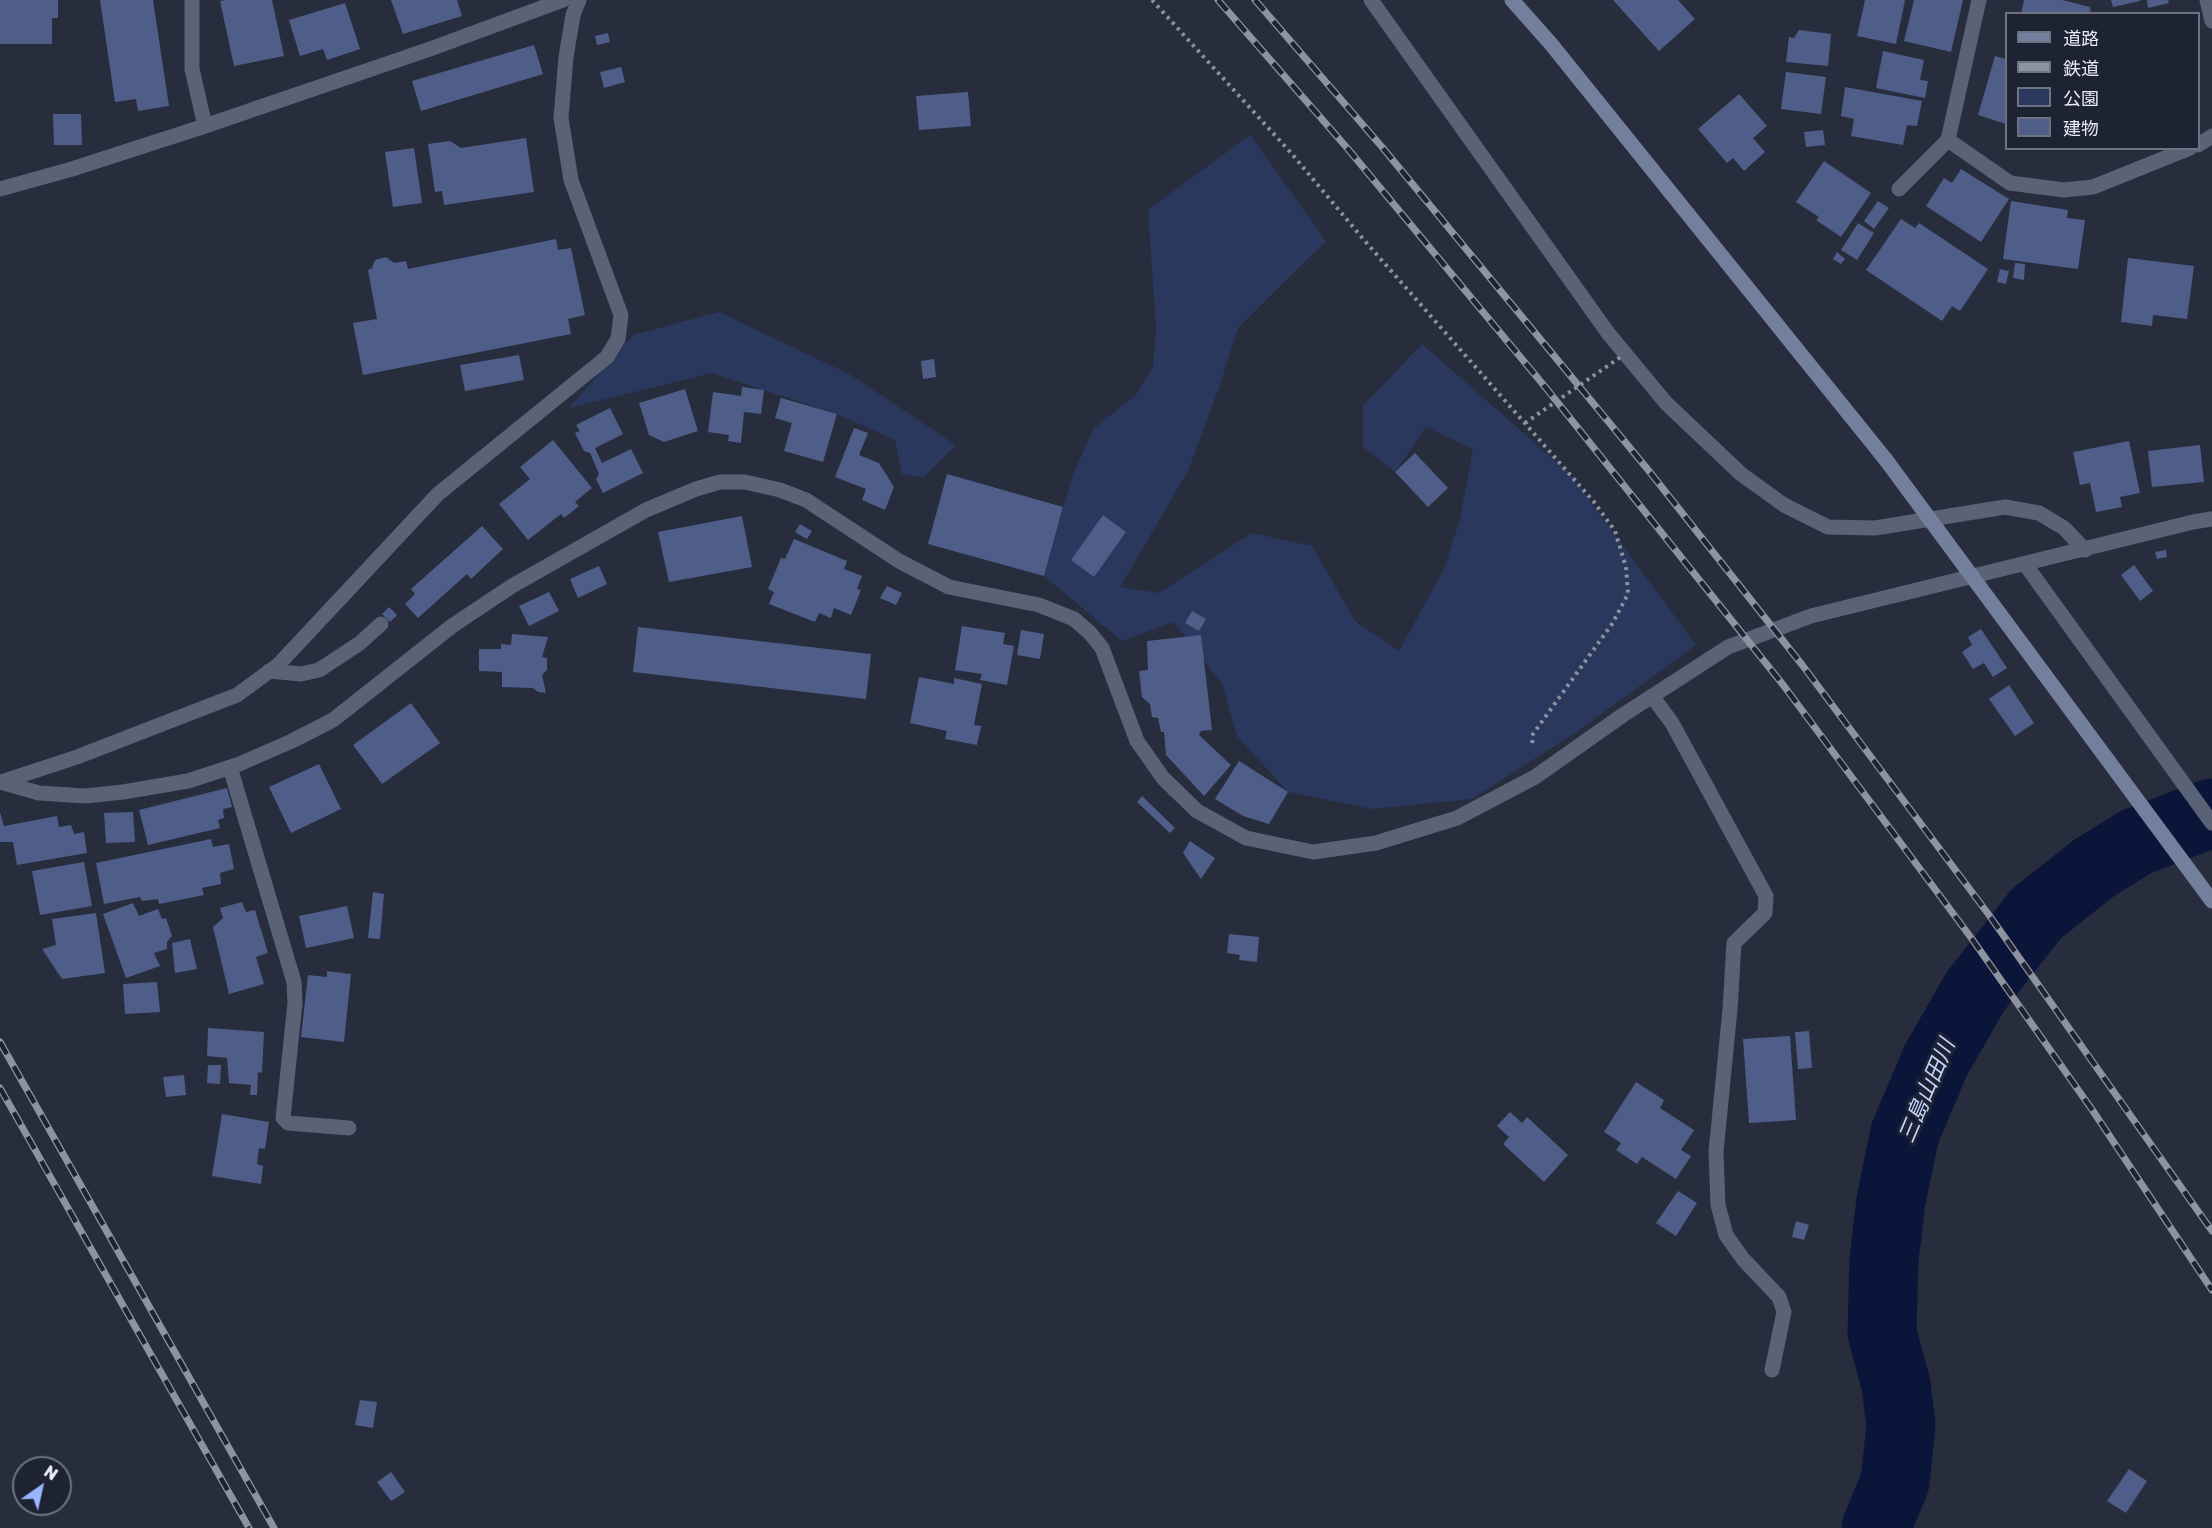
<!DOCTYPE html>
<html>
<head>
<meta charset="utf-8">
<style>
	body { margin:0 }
	#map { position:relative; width:2212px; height:1528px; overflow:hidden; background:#272d3d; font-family:"Golos Text","Noto Sans JP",sans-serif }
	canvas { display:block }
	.legend { position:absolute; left:2005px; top:12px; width:195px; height:138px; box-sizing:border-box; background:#1d2333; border:2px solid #6d7381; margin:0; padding:8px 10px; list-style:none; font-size:18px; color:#e6ebf5 }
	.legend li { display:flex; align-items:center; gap:12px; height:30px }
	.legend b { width:30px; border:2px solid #6d7381 }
	.north { position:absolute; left:12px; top:1456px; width:60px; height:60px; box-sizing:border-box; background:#1d2333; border:2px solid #6d7381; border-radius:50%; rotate:34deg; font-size:16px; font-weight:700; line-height:24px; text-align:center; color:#e6ebf5 }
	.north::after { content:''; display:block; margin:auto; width:21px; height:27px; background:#9ab5fd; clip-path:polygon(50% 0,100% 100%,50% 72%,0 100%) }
</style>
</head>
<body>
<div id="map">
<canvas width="2212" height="1528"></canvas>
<ul class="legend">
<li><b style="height:8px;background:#737f9d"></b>道路</li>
<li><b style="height:8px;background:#8d93a0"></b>鉄道</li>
<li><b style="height:16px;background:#2b385e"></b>公園</li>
<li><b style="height:16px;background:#4f5e88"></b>建物</li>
</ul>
<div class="north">N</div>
</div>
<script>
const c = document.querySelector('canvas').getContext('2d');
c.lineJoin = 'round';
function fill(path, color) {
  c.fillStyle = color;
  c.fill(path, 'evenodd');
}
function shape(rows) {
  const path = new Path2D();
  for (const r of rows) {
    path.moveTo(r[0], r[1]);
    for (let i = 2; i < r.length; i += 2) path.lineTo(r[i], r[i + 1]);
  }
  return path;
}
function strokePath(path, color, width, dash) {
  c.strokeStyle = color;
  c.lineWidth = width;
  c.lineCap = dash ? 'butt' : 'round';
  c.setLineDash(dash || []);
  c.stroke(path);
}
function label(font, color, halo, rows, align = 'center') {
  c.font = font + ' "Golos Text","Noto Sans JP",sans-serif';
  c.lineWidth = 6;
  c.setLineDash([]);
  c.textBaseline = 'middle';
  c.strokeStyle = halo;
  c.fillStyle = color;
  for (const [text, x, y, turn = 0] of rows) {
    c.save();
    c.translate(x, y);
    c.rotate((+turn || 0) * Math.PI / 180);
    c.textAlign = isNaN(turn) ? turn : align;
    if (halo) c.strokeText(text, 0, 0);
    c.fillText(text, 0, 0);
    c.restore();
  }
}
const green = shape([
	[1250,135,1326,241,1238,328,1220,385,1188,471,1120,587,1159,593,1252,533,1312,546,1355,621,1399,651,1444,569,1460,519,1473,449,1426,427,1395,472,1363,447,1363,406,1422,344,1570,474,1696,645,1578,731,1472,799,1372,809,1288,792,1237,736,1222,684,1174,622,1122,641,1044,576,1073,474,1094,428,1135,396,1153,368,1156,327,1148,210],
	[719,312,851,375,956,445,923,478,902,474,895,440,837,414,712,373,569,408,633,335]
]);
const river = shape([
	[1876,1528,1895,1482,1901,1425,1896,1385,1882,1332,1884,1259,1891,1201,1905,1133,1936,1060,1975,992,2036,914,2094,868,2136,842,2212,813]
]);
const building = shape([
	[0,0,58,0,58,18,52,18,52,44,0,44],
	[100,0,153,0,169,106,138,111,136,99,115,102],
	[226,0,272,0,284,56,234,66,220,1],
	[391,0,457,0,462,16,403,34],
	[1613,0,1678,0,1695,19,1659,51],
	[1865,0,1905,0,1896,44,1857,36],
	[1914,0,1963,0,1951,52,1904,41],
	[2024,0,2062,0,2090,7,2091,14,2021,14],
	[2111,0,2140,0,2140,1,2113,7],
	[2147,0,2168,0,2169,3,2148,8],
	[345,3,360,49,327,60,323,49,300,56,289,20],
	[1799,30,1831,34,1828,66,1786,62,1789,37,1794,38],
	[608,33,610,42,597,45,595,36],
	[534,45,543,74,421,111,412,81],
	[1883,51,1924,60,1920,80,1928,81,1925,98,1876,88],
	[1995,56,2006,59,2006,124,1978,115],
	[621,67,625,82,604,88,600,72],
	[1786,72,1826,77,1821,114,1781,109],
	[1845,87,1922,101,1917,126,1907,125,1903,145,1851,136,1854,119,1841,116],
	[968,92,971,126,919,130,916,96],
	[1739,94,1767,126,1753,138,1765,152,1744,171,1733,158,1727,163,1698,129],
	[53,114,81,114,82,145,54,145],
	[1823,130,1825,145,1806,147,1804,132],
	[526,138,534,192,444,205,442,191,435,192,428,144,450,141,461,148],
	[414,148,422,203,393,207,385,152],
	[1824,161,1871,193,1841,237,1816,220,1819,217,1796,202],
	[1961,169,2009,199,1981,242,1926,206,1944,178,1952,183],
	[1878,201,1889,208,1874,229,1864,221],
	[2011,201,2068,210,2067,218,2085,220,2078,269,2003,259],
	[1901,219,1915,228,1919,223,1988,269,1960,311,1952,306,1942,321,1866,270],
	[1858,223,1874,233,1857,260,1841,250],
	[556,239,558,250,571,248,585,315,568,319,571,334,363,375,353,323,377,319,368,270,372,268,375,260,386,257,394,263,406,261,408,269],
	[1837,252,1845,259,1841,264,1833,259],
	[2128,258,2194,266,2187,319,2153,315,2152,326,2121,322],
	[2015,263,2025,264,2024,280,2013,278],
	[2000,269,2009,271,2006,284,1997,282],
	[519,355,524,380,465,391,460,365],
	[934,359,936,377,923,379,921,361],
	[742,387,764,390,761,414,744,412,741,443,728,441,729,435,708,432,713,392,741,396],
	[685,389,698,431,664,442,649,435,639,403],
	[781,398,837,414,823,462,784,451,792,423,775,418],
	[610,408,623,434,595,448,602,463,631,449,643,473,603,493,596,479,599,474,590,453,584,451,575,433,580,431,576,425],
	[854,428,868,433,859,455,879,463,894,487,885,510,862,500,866,489,835,477],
	[553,440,592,488,575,502,579,506,564,518,561,514,528,540,499,504,530,479,520,467],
	[2129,441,2140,493,2120,497,2122,507,2096,512,2090,483,2080,485,2073,452],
	[2200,445,2204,482,2152,487,2148,451],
	[1415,453,1448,488,1428,507,1395,472],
	[947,474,1063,507,1044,576,928,544],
	[1103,515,1126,532,1094,577,1071,560],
	[742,516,752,567,669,582,658,532],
	[800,524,812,531,807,539,795,532],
	[482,526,503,549,471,579,467,574,418,618,405,604,415,594,411,589],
	[794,539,847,561,844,569,862,576,857,589,861,590,851,615,834,608,831,618,819,613,815,622,769,604,774,592,768,589,781,558,785,559],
	[2166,550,2167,557,2157,559,2155,552],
	[2134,565,2153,591,2140,601,2121,575],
	[599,566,607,584,578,598,570,579],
	[887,586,902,593,896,605,880,598],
	[549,592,559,611,529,626,519,606],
	[389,607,397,615,390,622,382,614],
	[1192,611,1206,619,1199,631,1185,623],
	[962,626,1005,633,1003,644,1014,646,1007,685,980,680,982,674,955,670],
	[638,627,871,654,866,699,633,672],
	[1981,629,2007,668,1993,677,1984,663,1973,669,1962,652,1972,645,1968,637],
	[1021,630,1044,634,1040,659,1017,655],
	[512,634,548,637,542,657,547,658,547,670,542,675,546,693,538,692,533,688,502,687,502,672,479,671,479,649,501,649,501,644,511,645],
	[1201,635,1212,730,1201,731,1199,735,1231,765,1204,796,1166,755,1164,732,1161,732,1158,718,1152,717,1150,704,1142,697,1139,671,1148,670,1147,641],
	[919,677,954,684,954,678,982,684,974,725,981,726,977,745,945,739,947,731,910,723],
	[2009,685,2034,723,2015,736,1989,699],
	[411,703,440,743,382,784,353,745],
	[1239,761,1288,792,1269,824,1243,816,1215,799],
	[319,764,341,809,291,833,269,787],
	[227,788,232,807,223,809,224,818,218,820,220,828,148,845,139,810],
	[1142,796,1175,828,1170,833,1137,802],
	[0,812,4,826,57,816,59,827,71,825,74,834,84,832,87,853,17,865,13,842,0,842],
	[133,812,135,842,106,843,104,813],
	[211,839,213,847,229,844,234,869,220,873,221,884,202,888,204,895,159,904,158,899,142,901,140,897,104,904,96,863],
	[1190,841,1215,858,1201,879,1183,853],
	[84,862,92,906,40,915,32,871],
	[373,892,384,894,380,939,368,938],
	[242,902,246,912,255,910,268,953,256,957,264,984,229,994,213,927,223,918,220,908],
	[133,903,139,916,158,909,162,919,166,918,172,936,167,942,167,949,154,953,160,966,126,978,103,914],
	[347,906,354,938,306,948,299,916],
	[96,913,105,973,62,979,42,949,56,945,52,919],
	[1229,934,1259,937,1257,962,1239,960,1240,955,1227,953],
	[190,939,197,969,175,973,172,943],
	[327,971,351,974,344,1042,301,1037,308,975,327,977],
	[157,982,160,1012,125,1014,123,984],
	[208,1028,264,1032,262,1073,258,1072,257,1095,250,1095,251,1085,229,1083,227,1058,207,1056],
	[1809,1031,1812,1068,1798,1069,1795,1032],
	[1790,1036,1796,1120,1749,1123,1743,1039],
	[208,1065,221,1065,220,1084,207,1083],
	[184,1075,186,1095,166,1097,163,1077],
	[1636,1082,1664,1100,1660,1108,1694,1130,1681,1150,1691,1156,1676,1179,1642,1157,1637,1164,1616,1150,1621,1143,1604,1132],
	[1510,1112,1522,1123,1527,1117,1568,1155,1544,1182,1503,1144,1509,1137,1497,1126],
	[222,1114,269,1122,265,1149,259,1148,257,1164,263,1166,261,1184,212,1176],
	[1678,1191,1697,1203,1676,1236,1656,1223],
	[1796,1221,1809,1225,1804,1240,1792,1237],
	[360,1400,377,1402,373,1428,355,1425],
	[2129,1469,2147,1481,2126,1513,2107,1501],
	[391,1472,405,1492,391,1501,377,1482]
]);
const path = shape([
	[1152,0,1292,154,1364,240,1594,502,1615,531,1626,567,1628,594,1612,624,1533,734,1532,745]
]);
const street = shape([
	[192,0,192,69,205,126],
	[1371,0,1608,333,1666,403,1741,474,1784,505,1828,527,1875,528,2005,507,2039,513,2064,528,2085,550],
	[2207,0,2212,21],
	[1948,140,2010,183,2064,190,2093,187,2190,148],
	[2198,145,2212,136],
	[0,189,72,169,205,126,430,49,563,0],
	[1899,189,1948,140,1979,0],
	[2025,564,2212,823],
	[269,671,301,674,319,670,360,643,381,624],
	[1652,696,1672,723,1766,896,1765,913,1734,943,1730,1009,1716,1152,1718,1205,1726,1235,1743,1259,1779,1297,1784,1312,1772,1370],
	[230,767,294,982,295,1003,283,1118,288,1123,349,1128],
	[0,782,39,793,85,796,123,792,188,781,237,765,292,741,333,720,452,626,512,586,646,510,696,489,720,482,745,482,780,490,806,500,899,561,949,587,1039,605,1074,619,1090,633,1102,648,1137,741,1163,778,1197,811,1246,838,1313,852,1376,843,1457,818,1535,777,1623,715,1728,647,1811,616,2193,522,2212,519],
	[1,782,77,757,237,695,278,665,438,494,607,357,618,339,621,315,571,180,561,118,566,57,573,15,579,0]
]);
const secondary = shape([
	[1512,0,1551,44,1886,460]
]);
const rail = shape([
	[1218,0,1348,149,1546,388,1784,686,1972,939,2093,1111,2212,1290],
	[1255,0,1382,147,1649,471,1803,666,1989,915,2212,1231],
	[0,1042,274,1528],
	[0,1088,249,1528]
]);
const pathBridge = shape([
	[1525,423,1622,356]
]);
const secondaryBridge = shape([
	[1886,460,2212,901]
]);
const waterNames = [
	["三島山田川",1927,1091,-67]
];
fill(green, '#2b385e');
strokePath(river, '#0b1539', 69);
fill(building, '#4f5e88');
strokePath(path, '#8c929f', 4, [3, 4.5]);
strokePath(street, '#5a6275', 15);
strokePath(secondary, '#737f9d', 15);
strokePath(rail, '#8d93a0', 7);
strokePath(rail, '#1d2333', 4.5, [14]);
strokePath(pathBridge, '#8c929f', 4, [3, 4.5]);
strokePath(secondaryBridge, '#737f9d', 15);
label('italic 22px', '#c5d5ff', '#1d2333', waterNames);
</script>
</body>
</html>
